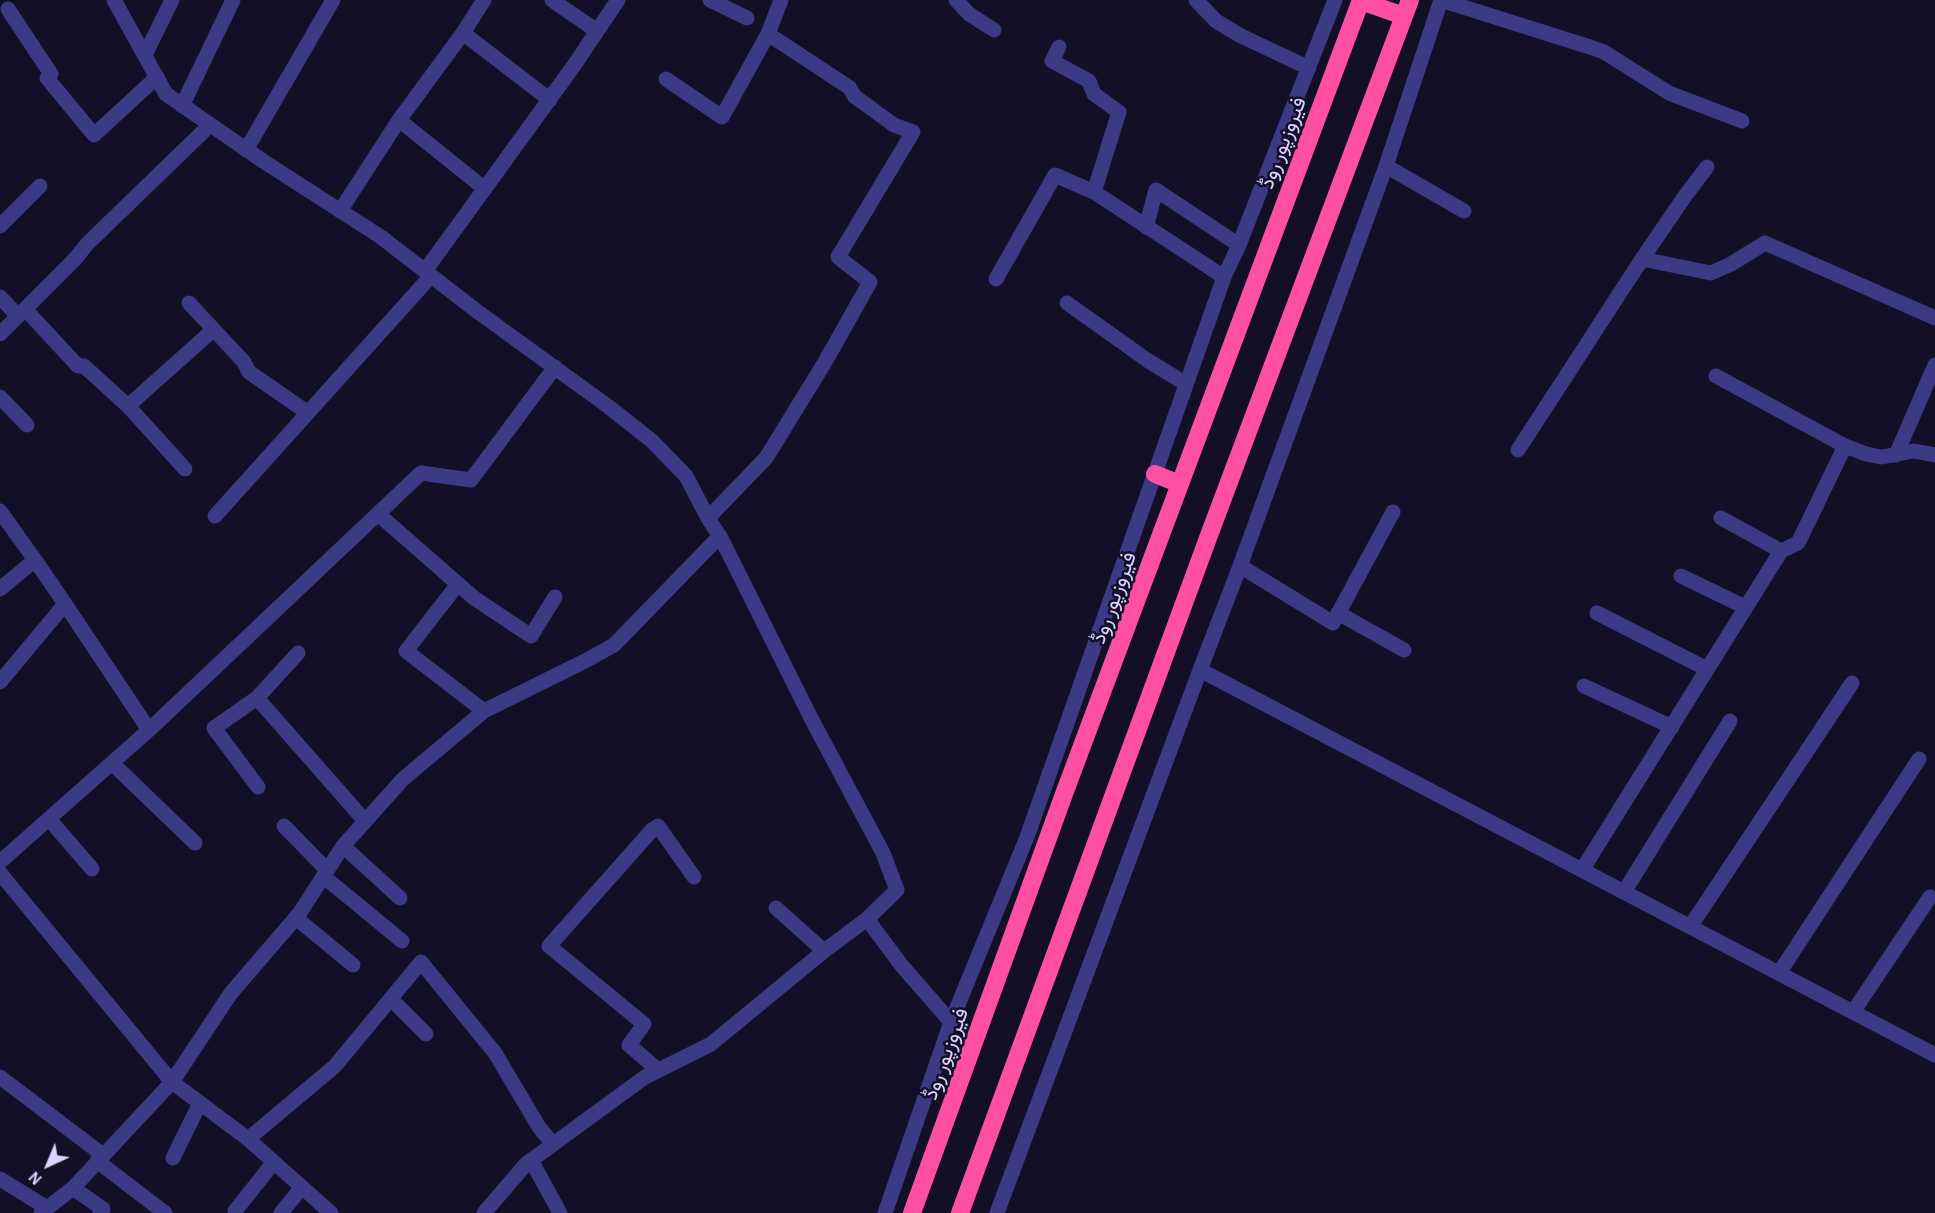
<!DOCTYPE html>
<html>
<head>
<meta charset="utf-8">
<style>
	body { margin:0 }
	#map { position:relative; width:1935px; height:1213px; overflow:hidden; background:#130f26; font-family:"Alegreya Sans",sans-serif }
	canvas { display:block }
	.north { position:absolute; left:18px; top:1135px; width:60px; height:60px; -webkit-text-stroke:4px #130f26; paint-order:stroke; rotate:224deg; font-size:16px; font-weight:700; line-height:24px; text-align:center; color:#d9d4ff }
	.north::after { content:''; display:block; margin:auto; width:21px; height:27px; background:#d9d4ff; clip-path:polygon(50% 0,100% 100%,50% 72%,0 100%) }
</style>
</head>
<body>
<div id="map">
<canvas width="1935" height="1213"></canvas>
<div class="north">N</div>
</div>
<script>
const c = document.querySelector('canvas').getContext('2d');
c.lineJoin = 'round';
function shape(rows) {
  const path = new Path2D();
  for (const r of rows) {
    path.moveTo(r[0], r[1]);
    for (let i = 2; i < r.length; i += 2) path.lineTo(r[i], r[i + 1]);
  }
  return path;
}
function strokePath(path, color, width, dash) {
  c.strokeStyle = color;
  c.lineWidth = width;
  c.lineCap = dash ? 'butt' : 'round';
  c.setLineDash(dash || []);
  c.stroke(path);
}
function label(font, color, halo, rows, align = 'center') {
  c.font = font + ' "Alegreya Sans",Vazirmatn,sans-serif';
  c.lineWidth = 5;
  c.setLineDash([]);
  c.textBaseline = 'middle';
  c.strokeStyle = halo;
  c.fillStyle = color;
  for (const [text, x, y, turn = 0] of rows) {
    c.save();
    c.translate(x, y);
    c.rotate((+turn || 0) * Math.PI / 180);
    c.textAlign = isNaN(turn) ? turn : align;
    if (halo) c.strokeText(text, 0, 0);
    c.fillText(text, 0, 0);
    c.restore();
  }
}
const minor = shape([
	[114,0,166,94,263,161,381,237,478,312,609,407,652,441,686,476,708,518,722,540,812,720,883,853,897,890,867,919,824,951,711,1044,645,1077,526,1164,484,1213],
	[552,0,597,31],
	[710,0,747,18],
	[956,0,969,14,994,30],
	[1196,0,1216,21,1241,36,1309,68],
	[1441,0,1590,47,1604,52,1669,93,1742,121],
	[8,9,51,74,47,78,94,135,157,77],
	[463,33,550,100],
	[1059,47,1052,61,1089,81,1094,94,1119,112,1094,192],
	[145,55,172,0],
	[666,79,722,117,768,34],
	[182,106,233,0],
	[399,120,463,33,484,0],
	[246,150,333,0],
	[1386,166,1464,211],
	[340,211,399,120,485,189],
	[0,226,40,186],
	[1146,227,1156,190,1239,245],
	[1642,259,1711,273,1731,264,1765,243,1935,318],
	[425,271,575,64,618,0],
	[996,279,1055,175,1094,192,1224,277],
	[0,297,18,316],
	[189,303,244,362,249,372,308,413],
	[1067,303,1147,360,1186,384],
	[25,309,78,366,84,366,128,406,185,469],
	[0,334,75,259,87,244,210,125],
	[1716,376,1845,446,1866,454,1882,457,1914,451,1935,455],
	[0,397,27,425],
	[128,406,213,330],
	[1518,450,1642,259,1685,196,1707,167],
	[1896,455,1935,365],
	[0,511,35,560],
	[378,514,474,598,531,636,555,597],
	[215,516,431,276],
	[708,518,766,458,825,362,870,282,838,257,913,132,894,125,854,96,850,88,768,34,781,0],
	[1721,518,1781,551],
	[1240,566,1333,623,1393,512],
	[1681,576,1745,607],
	[458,584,406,651,484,711],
	[0,589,35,560,65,604],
	[1338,613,1404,650],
	[1597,613,1707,669],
	[298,653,257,698,365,821],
	[1200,670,1935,1055],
	[0,682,65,604,149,730],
	[1584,686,1672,727],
	[257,698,214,728,258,787],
	[112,763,195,843],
	[49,819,92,869],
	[284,826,327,870],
	[343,846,400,898],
	[0,862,149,730,421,473,471,480,555,367],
	[1582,870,1781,551,1798,543,1845,446],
	[0,873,172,1082,248,1139,331,1213],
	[323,876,402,941],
	[1624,892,1730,721],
	[776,908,824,951],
	[296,918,353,965],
	[867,919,902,966,951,1022],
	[1690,927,1852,683],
	[1779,973,1919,759],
	[391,999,426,1034],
	[1853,1012,1930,897],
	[658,1070,629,1045,644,1024,549,946,652,830,658,826,694,877],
	[0,1077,103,1155],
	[248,1139,335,1066,421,962,495,1053,539,1127,553,1144],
	[173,1158,200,1103],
	[531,1160,560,1213],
	[97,1161,165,1213],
	[0,1179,47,1208],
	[73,1188,103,1209,100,1213],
	[235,1211,274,1162],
	[41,1213,73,1188,172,1082,231,993,299,914,343,846,403,779,484,711,585,661,614,645,720,536],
	[281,1213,302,1187],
	[885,1213,951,1022,1027,837,1224,277,1239,245,1335,0],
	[997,1213,1200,670,1240,566,1386,166,1441,0]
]);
const highway = shape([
	[1361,1,1404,16],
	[1155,474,1180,484],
	[912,1213,1064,794,1361,0],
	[960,1213,1208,538,1410,0]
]);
const streetNames = [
	["فیروزپور روڈ",1283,143,-69],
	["فیروزپور روڈ",1114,598,-70],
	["فیروزپور روڈ",946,1054,-70]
];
strokePath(minor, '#3d3a85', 15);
strokePath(highway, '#ff4fa3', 18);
label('21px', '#d9d4ff', '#130f26', streetNames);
</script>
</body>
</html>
